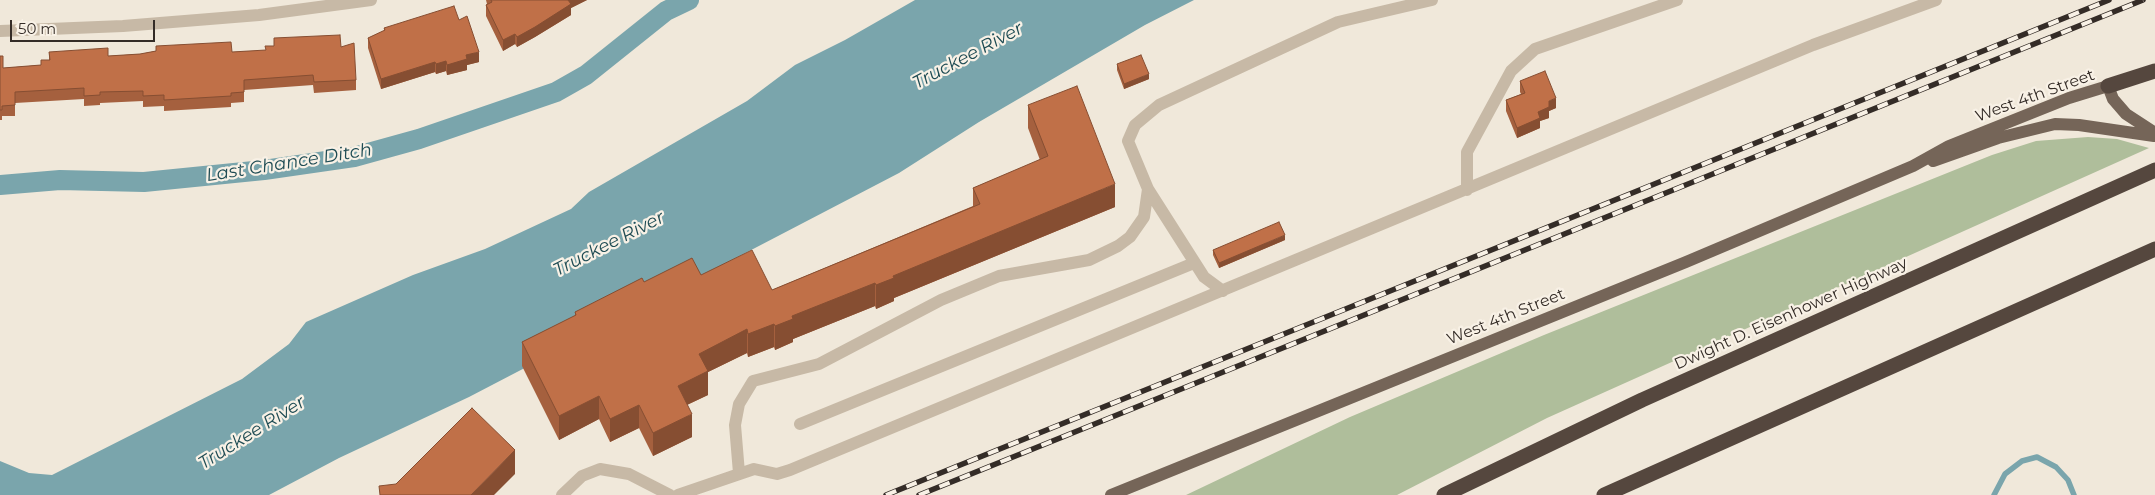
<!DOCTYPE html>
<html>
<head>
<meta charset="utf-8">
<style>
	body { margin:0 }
	#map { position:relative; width:2155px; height:495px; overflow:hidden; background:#f0e8da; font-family:Montserrat,sans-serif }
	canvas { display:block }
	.scale { position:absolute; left:10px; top:20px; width:145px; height:22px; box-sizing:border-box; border:2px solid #342c27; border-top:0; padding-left:6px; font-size:15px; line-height:18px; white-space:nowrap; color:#342c27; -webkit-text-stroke:4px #f8f1e6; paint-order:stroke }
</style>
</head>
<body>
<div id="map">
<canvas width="2155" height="495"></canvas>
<div class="scale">50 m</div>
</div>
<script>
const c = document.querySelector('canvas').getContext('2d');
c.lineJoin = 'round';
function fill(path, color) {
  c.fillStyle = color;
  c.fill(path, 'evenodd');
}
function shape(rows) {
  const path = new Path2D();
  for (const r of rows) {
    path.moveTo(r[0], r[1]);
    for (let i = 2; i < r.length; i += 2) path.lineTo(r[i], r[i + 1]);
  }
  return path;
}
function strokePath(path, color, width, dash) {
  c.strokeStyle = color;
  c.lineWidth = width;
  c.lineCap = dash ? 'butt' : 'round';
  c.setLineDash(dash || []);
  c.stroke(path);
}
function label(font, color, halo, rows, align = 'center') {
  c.font = font + ' Montserrat,sans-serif';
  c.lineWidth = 4.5;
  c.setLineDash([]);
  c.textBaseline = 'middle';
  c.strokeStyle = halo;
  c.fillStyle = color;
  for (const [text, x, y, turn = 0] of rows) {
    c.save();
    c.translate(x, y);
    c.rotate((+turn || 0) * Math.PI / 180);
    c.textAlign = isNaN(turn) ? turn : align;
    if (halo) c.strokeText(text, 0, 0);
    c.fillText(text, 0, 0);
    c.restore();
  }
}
const green = shape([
	[2088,137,2117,139,2149,148,1547,418,1397,495,1186,495,1350,417,1544,335,1992,155,2036,141]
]);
const water = shape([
	[915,0,1194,0,1145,25,979,122,899,173,469,397,339,458,269,495,0,495,0,461,29,473,52,475,242,379,289,344,306,322,413,275,485,249,571,209,589,192,747,101,795,65,845,40]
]);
const stream = shape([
	[1994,495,2005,474,2022,461,2037,457,2056,467,2068,480,2074,495]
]);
const canal = shape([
	[0,185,60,180,144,182,264,170,354,157,419,139,556,92,586,75,666,11,689,0]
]);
const minor = shape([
	[0,31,123,26,259,15,371,0],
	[1148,189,1204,277,1223,291],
	[1467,190,1467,152,1511,71,1535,49,1677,0],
	[800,424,1194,263],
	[739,473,735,425,739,404,753,381,819,364,941,300,999,276,1089,260,1118,246,1130,237,1144,217,1148,189,1128,141,1135,125,1159,105,1338,22,1432,0],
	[562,495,582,476,600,469,629,474,670,495],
	[678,495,754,469,777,474,790,470,1813,45,1936,0]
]);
const major = shape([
	[1933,161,1998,138,2055,124,2079,125,2154,136],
	[1111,495,1686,262,1913,166,1949,146,2069,98,2108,86,2113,99,2126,114,2155,133]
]);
const highway = shape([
	[2108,86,2155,71],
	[1444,495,1642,400,2155,170],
	[1604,495,2155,249]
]);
const rail = shape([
	[886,495,2109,0],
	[919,495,2143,0]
]);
const wall = shape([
	[486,0,587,0,571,8,571,15,535,37,517,47,515,44,503,51,486,16,486,5,487,4],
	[459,20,479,62,467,65,467,70,447,75,446,71,436,74,435,72,381,89,368,48,368,38,384,31,384,28],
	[156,46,232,52,341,47,356,80,356,90,314,93,313,85,244,90,244,102,231,103,231,107,164,111,164,106,143,107,143,101,100,103,100,105,84,106,84,99,15,103,15,116,2,116,2,120,0,120,0,56,3,68,41,65,49,60,49,52,108,56,140,54,156,51],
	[1117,64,1149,79,1124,89,1117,70],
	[1520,81,1556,108,1549,111,1549,118,1540,121,1540,128,1517,138,1506,111,1506,100,1521,94,1520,92],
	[1028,105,1115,207,894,298,894,301,876,309,875,306,793,339,793,342,775,350,774,347,748,357,747,353,708,372,708,395,687,405,692,437,653,456,639,428,610,442,599,419,559,440,522,366,522,342,575,316,575,312,644,282,701,275,772,290,973,206,973,188,1040,160,1028,128],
	[1285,240,1219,268,1213,255,1213,250]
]);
const shadedWall = shape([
	[568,0,587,0,571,8,571,15,535,37,517,47,517,37],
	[515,34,515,44,503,51,503,40],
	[479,52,479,62,467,65,467,70,447,75,447,65,466,55],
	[446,61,446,71,436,74,436,64],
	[435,62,435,72,381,89,381,79],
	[1149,74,1149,79,1124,89,1124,84],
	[1556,98,1556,108,1549,111,1549,118,1540,121,1540,128,1517,138,1517,128,1538,112,1549,101],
	[1115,184,1115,207,894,298,894,301,876,309,876,285,893,276],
	[1285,235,1285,240,1219,268,1219,263],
	[875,283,875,306,793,339,793,342,775,350,775,326,792,316],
	[774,324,774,347,748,357,748,334],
	[747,329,747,353,708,372,708,395,678,409,678,386,699,354],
	[599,396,599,419,559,440,559,416],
	[639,405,639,428,610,442,610,419],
	[692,414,692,437,653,456,653,433],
	[515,450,515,474,494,495,471,495]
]);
const building = shape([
	[491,0,568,0,571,4,535,27,517,37,515,34,503,40,486,5,492,2,491,0],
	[454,6,459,20,467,16,479,52,466,55,467,59,447,65,446,61,436,64,435,62,381,79,368,38,385,30,384,28,454,6],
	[340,35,341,47,354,43,356,80,314,82,313,75,244,80,244,92,231,93,231,96,164,100,164,95,143,96,143,91,100,92,100,95,84,96,84,88,15,92,15,105,2,106,2,110,0,110,0,56,3,56,3,68,41,65,41,60,50,60,49,52,108,48,108,56,140,54,156,51,156,46,231,42,232,52,266,50,265,46,274,46,274,38,340,35],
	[1141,55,1149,74,1124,84,1117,64,1141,55],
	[1545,71,1556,98,1549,101,1549,107,1538,112,1540,118,1517,128,1506,100,1525,93,1520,81,1545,71],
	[1077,86,1115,184,893,276,894,278,876,285,875,283,792,316,793,319,775,326,774,324,748,334,747,329,699,354,708,371,678,386,692,414,653,433,639,405,610,419,599,396,559,416,522,342,576,315,575,312,642,278,644,282,692,258,701,275,752,250,772,290,980,204,973,188,1048,156,1028,105,1077,86],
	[1279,222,1285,235,1219,263,1213,250,1279,222],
	[472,408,515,450,471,495,380,495,379,486,396,484,472,408]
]);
const streetNames = [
	["West 4th Street",2035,96,-20],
	["Dwight D. Eisenhower Highway",1791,314,-24],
	["West 4th Street",1506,317,-22]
];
const waterNames = [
	["Truckee River",968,56,-28],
	["Last Chance Ditch",289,163,-9],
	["Truckee River",609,244,-27],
	["Truckee River",252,433,-32]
];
fill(green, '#afbe9b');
fill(water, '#7aa5ac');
strokePath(stream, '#7aa5ac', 5.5);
strokePath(canal, '#7aa5ac', 20);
strokePath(minor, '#c7b9a6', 12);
strokePath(major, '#756558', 12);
strokePath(highway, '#55473e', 15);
strokePath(rail, '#342c27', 5.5);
strokePath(rail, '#f8f1e6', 4, [11]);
fill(wall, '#a5603e');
fill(shadedWall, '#864e32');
fill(building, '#c07048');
strokePath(building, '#864e32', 1);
label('16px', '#342c27', '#f8f1e6', streetNames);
label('italic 18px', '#1e4b53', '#f8f1e6', waterNames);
</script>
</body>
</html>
